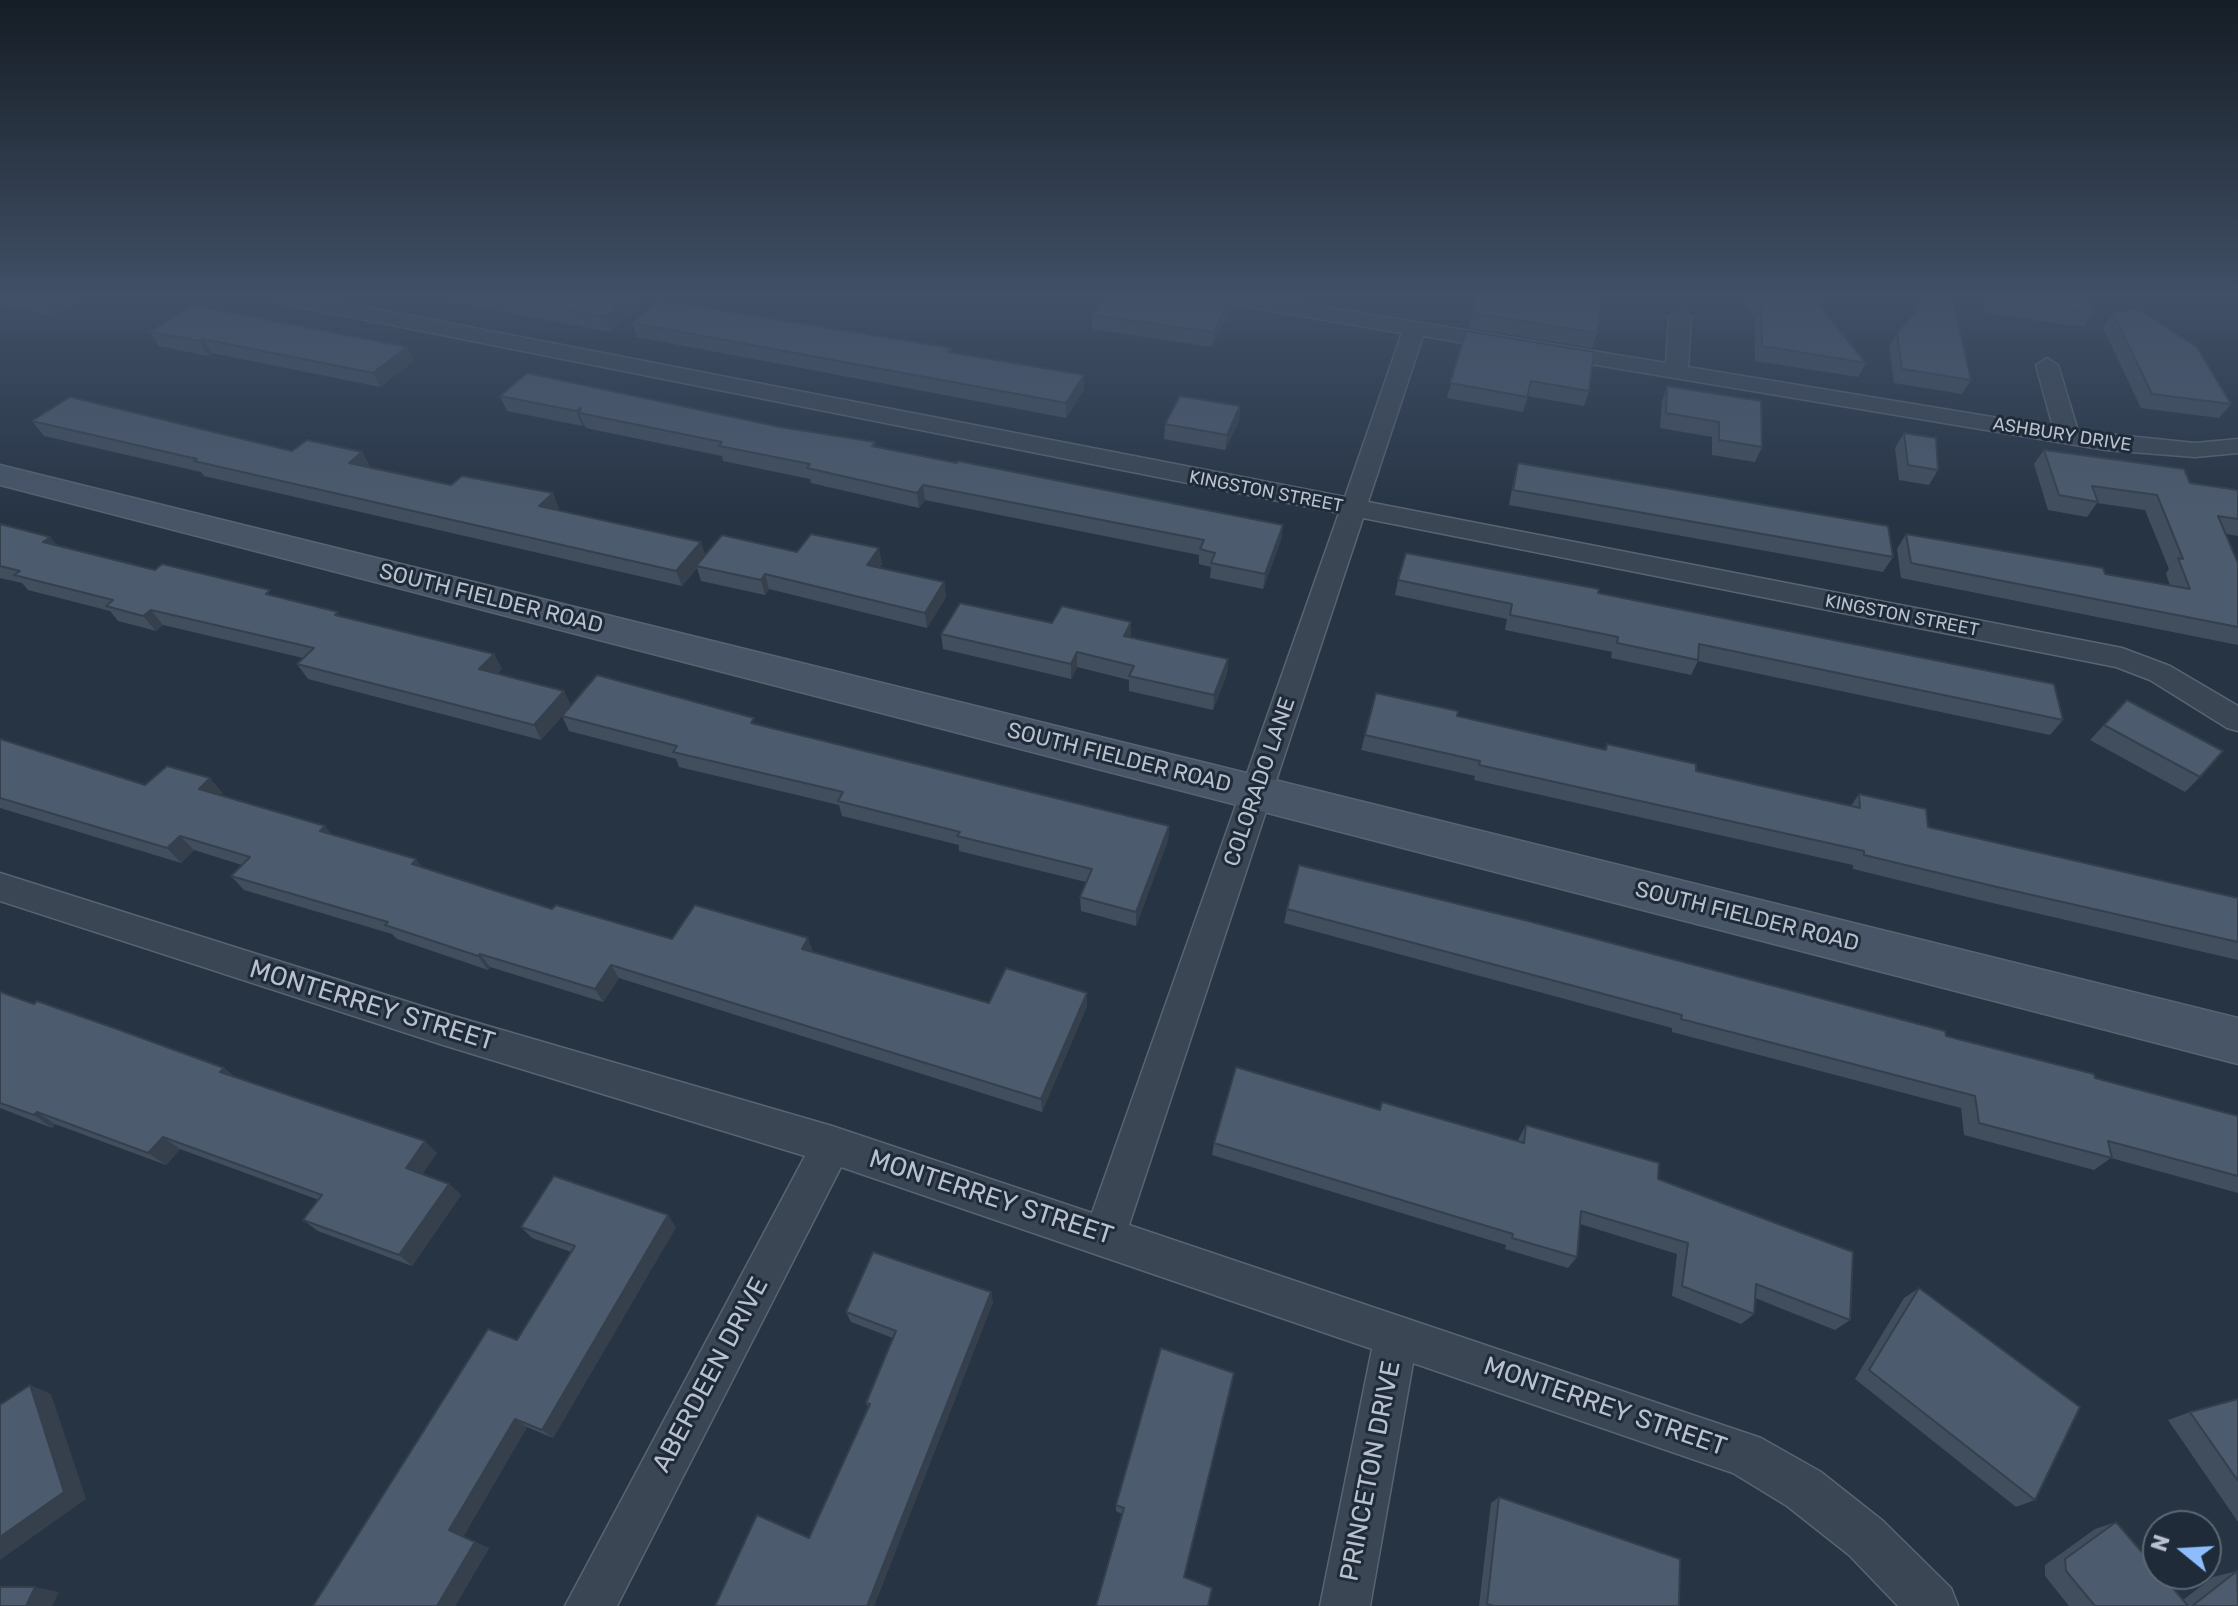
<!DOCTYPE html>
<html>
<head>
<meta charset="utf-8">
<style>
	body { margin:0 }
	#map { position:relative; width:2238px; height:1606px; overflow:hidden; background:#263444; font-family:Rubik,sans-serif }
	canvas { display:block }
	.north { position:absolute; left:2142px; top:1510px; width:80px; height:80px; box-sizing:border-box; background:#1f2b39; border:2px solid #5c6774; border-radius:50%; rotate:288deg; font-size:22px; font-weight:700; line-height:32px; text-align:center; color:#b8c1cd }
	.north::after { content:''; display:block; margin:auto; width:28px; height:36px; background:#8dbdfc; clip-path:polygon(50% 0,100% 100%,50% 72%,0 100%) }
</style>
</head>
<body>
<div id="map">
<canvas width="2238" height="1606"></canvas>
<div class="north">N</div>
</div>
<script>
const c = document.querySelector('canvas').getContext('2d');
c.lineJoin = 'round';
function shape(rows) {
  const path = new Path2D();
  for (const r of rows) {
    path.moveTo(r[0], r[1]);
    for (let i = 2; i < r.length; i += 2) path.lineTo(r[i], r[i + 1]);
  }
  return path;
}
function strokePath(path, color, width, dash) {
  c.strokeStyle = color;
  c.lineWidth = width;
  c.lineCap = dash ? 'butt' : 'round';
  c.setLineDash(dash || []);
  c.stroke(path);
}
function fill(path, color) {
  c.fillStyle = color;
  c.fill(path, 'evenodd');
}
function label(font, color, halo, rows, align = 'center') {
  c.font = font + ' Rubik,sans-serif';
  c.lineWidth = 6;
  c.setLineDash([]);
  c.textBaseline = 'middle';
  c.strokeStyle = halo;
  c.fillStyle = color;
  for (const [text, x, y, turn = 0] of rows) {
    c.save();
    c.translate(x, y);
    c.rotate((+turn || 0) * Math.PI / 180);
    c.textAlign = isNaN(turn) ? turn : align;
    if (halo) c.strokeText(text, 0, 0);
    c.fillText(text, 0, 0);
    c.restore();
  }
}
const street = shape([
	[271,297,314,297,1345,497,1402,333,1224,303,1214,297,1263,297,1666,363,1669,317,1680,311,1691,317,1688,367,2053,427,2036,365,2047,358,2058,365,2078,431,2195,443,2238,439,2238,453,2195,457,2106,450,1423,336,1368,502,2122,648,2170,666,2238,706,2238,731,2227,728,2150,680,2116,667,1363,518,1129,1225,1761,1438,1821,1472,1883,1521,1951,1588,1958,1606,1898,1606,1849,1555,1787,1506,1733,1473,1413,1363,1370,1606,1320,1606,1372,1349,841,1167,617,1606,565,1606,805,1156,440,1044,0,901,0,873,440,1012,832,1126,1092,1213,1339,513,281,303,271,297]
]);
const secondary = shape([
	[0,465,2238,1018,2238,1064,0,485,0,465]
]);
const wall = shape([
	[0,297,86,297,54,316,0,305],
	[428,297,638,297,636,299,639,306,610,332],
	[1477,297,1601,297,1597,333,1592,348,1469,328],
	[1739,297,1842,297,1841,300,1815,301,1866,363,1858,377,1755,361,1755,319],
	[1981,297,2087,297,2093,313,2084,327,1986,313],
	[1233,308,1212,347,1092,329,1092,315],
	[2113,313,2231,404,2219,418,2141,408,2103,328],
	[632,323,951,348,952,353,1084,390,1066,418,637,337],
	[1466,331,1589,391,1584,406,1528,396,1523,412,1447,398],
	[150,332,407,347,414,361,380,387,212,353,208,356,159,346],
	[1897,333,1971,380,1962,394,1894,383,1889,347],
	[1667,386,1762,447,1755,462,1712,455,1712,437,1660,428,1662,401],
	[500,396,780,427,875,442,875,446,957,463,1283,525,1281,540,1263,589,1210,578,1211,567,1199,564,1199,555,925,500,919,508,811,483,810,479,723,461,722,456,590,429,585,427,584,424,582,426,507,411],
	[1240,406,1239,421,1225,450,1164,439,1165,424],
	[32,421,292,451,362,452,370,467,559,508,556,510,705,555,797,552,882,564,879,568,944,582,946,597,927,628,769,589,765,595,701,581,697,568,682,586,204,476,201,472,44,436],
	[1904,433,1938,470,1929,485,1899,480,1895,448],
	[2044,450,2190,483,2238,490,2238,536,2226,534,2238,563,2238,645,1901,578,1897,549,1906,534,2105,574,2170,586,2166,573,2169,569,2145,510,2097,503,2087,517,2048,510,2034,464],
	[1518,463,1893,557,1883,572,1509,505,1514,478],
	[0,524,57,546,155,570,274,596,341,617,494,654,502,669,497,674,564,691,571,706,756,724,1169,826,1168,840,1136,926,1081,911,1080,897,1086,882,959,851,959,845,842,816,839,805,679,767,676,759,569,731,562,716,541,740,308,679,297,664,303,658,163,625,156,631,118,621,110,611,28,590,22,583,0,578],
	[1398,580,1598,593,2063,720,2050,735,1698,661,1691,675,1611,658,1612,652,1505,630,1507,619,1395,595],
	[1052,623,1131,637,1228,659,1227,674,1213,710,1129,691,1129,680,1077,667,1071,679,943,649,941,634],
	[2127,700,2200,777,2185,792,2090,740],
	[1365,735,1605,749,1607,744,1696,771,1851,806,1859,794,1928,827,2238,898,2238,960,1984,901,1853,869,1853,865,1474,780,1475,776,1361,750],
	[0,739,145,785,223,793,220,795,422,868,552,909,672,939,813,952,989,1003,1087,993,1087,1006,1042,1112,619,978,603,1002,490,967,488,970,397,939,392,934,244,890,231,876,242,865,194,850,181,863,0,808],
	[1287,909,1946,1036,2095,1078,2238,1116,2238,1193,2111,1158,2094,1170,1964,1135,1961,1108,1672,1032,1672,1028,1284,923],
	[0,992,224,1068,235,1077,437,1153,422,1174,449,1184,461,1195,412,1266,318,1231,303,1220,319,1200,180,1149,166,1165,55,1124,52,1128,0,1108],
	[1382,1102,1518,1141,1519,1138,1526,1125,1658,1179,1850,1320,1835,1330,1755,1298,1754,1314,1741,1324,1672,1296,1677,1254,1580,1224,1577,1257,1568,1268,1505,1249,1506,1245,1212,1155,1214,1143,1379,1110],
	[521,1227,676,1227,553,1438,527,1427,463,1537,489,1548,455,1606,313,1606,517,1340,571,1252,532,1238],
	[1919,1288,2035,1500,2016,1507,1855,1379,1904,1298],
	[993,1302,874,1606,809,1538,868,1407,866,1403,893,1338,851,1322,846,1312],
	[1161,1348,1184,1577,1208,1606,1122,1514,1116,1511,1116,1505],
	[2238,1399,2238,1522,2168,1420,2190,1412],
	[1499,1497,1679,1606,1479,1606,1491,1503],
	[2116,1522,2183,1600,2213,1577,2237,1571,2238,1606,2069,1606,2045,1576,2045,1565,2095,1529]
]);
const shadedWall = shape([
	[51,297,86,297,54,316,44,301],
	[627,297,638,297,636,299,639,306,610,332,605,317],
	[1232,297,1234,297,1233,308,1212,347,1213,332],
	[203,339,212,353,208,356,199,341],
	[407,347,414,361,380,387,373,373],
	[1084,375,1084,390,1066,418,1066,403],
	[1240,406,1239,421,1225,450,1227,435],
	[581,408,579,412,584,424,582,426,576,411],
	[362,452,370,467,349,463],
	[923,485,925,500,919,508,917,493],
	[553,493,559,508,545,521,539,506],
	[1283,525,1281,540,1263,589,1265,574],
	[50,537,63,552,43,542],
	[701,542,706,557,696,566,697,568,682,586,676,571],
	[879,548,882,564,870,580,867,565],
	[765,574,769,589,765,595,761,580],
	[944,582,946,597,927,628,925,613],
	[151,610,163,625,156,631,143,616],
	[1131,622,1131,637,1124,636],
	[1077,652,1077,667,1071,679,1071,664],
	[494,654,502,669,487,684,479,669],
	[1228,659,1227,674,1213,710,1214,695],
	[564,691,571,706,541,740,534,725],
	[210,778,223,793,212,803,199,789],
	[325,826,336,840,320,831],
	[1169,826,1168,840,1136,926,1136,912],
	[180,836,194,850,181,863,167,848],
	[416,859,427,874,412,864],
	[808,938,813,952,802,949],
	[480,954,490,967,488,970,478,956],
	[611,965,619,978,603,1002,595,989],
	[1087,993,1087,1006,1042,1112,1041,1099],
	[224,1068,239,1081,220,1072],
	[37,1112,55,1124,52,1128,34,1115],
	[163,1137,180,1149,166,1165,148,1153],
	[425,1141,437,1153,418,1180,406,1168],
	[449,1184,461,1195,412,1266,399,1255],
	[668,1215,676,1227,553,1438,542,1430],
	[991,1292,993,1302,874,1606,867,1606],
	[30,1385,51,1394,86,1499,0,1560,0,1537],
	[515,1419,527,1427,463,1537,449,1530],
	[475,1542,489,1548,455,1606,437,1606],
	[35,1587,59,1592,52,1606,26,1606]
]);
const building = shape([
	[23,297,51,297,44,301,23,297],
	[497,297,628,297,605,317,497,297],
	[1104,297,1232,297,1213,332,1092,315,1104,297],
	[1477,297,1602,298,1597,333,1472,313,1477,297],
	[1755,297,1812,297,1866,363,1762,346,1761,305,1755,297],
	[1928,297,1952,297,1971,380,1902,369,1897,333,1928,297],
	[1994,297,2087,297,2093,313,1995,298,1994,297],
	[658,300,951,348,948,352,1084,375,1066,403,632,323,658,300],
	[193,305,407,347,373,373,203,339,199,341,150,332,193,305],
	[2138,309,2197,347,2231,404,2152,394,2113,313,2138,309],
	[1466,331,1594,352,1589,391,1531,381,1527,397,1450,383,1466,331],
	[527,373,780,427,875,442,872,446,957,463,958,461,1283,525,1265,574,1211,563,1215,553,1200,549,1204,540,923,485,917,493,807,468,810,464,719,446,722,442,584,414,579,412,581,408,576,411,500,396,527,373],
	[1667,386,1761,401,1762,447,1719,440,1719,422,1666,413,1667,386],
	[1180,396,1240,406,1227,435,1165,424,1180,396],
	[70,397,292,451,307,440,362,452,349,463,451,485,462,476,553,493,539,506,701,542,676,571,194,461,197,459,32,421,70,397],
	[1904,433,1936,438,1938,470,1908,465,1904,433],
	[2044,450,2184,469,2190,483,2238,490,2238,519,2218,516,2238,563,2238,627,1911,563,1906,534,2103,568,2105,574,2190,589,2178,558,2183,559,2157,495,2092,486,2098,502,2059,495,2044,450],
	[1518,463,1888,526,1893,557,1513,490,1518,463],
	[0,524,50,537,43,542,155,570,162,564,208,575,270,590,266,594,338,612,335,615,494,654,479,669,564,691,534,725,297,664,314,648,151,610,143,616,106,606,113,600,14,575,20,571,0,566,0,524],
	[811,534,879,548,867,565,944,582,925,613,765,574,761,580,696,566,722,535,797,552,811,534],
	[1406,553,1599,589,1598,593,2054,684,2063,720,1699,644,1698,660,1617,643,1618,637,1510,615,1512,604,1398,580,1406,553],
	[960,603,1052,623,1062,606,1131,622,1124,636,1228,659,1214,695,1129,676,1134,666,1077,652,1071,664,941,634,960,603],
	[597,675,754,718,751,723,1169,826,1136,912,1080,897,1092,869,957,836,960,832,838,801,843,792,673,752,677,746,562,716,597,675],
	[1376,693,1458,711,1457,716,1606,750,1607,744,1696,764,1696,771,1860,808,1859,794,1926,809,1928,827,2238,898,2238,942,1997,887,1864,855,1864,851,1479,765,1480,761,1365,735,1376,693],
	[2127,700,2223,751,2200,777,2104,725,2127,700],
	[0,739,145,785,167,766,210,778,199,789,325,826,320,831,416,859,412,864,552,909,556,905,672,939,695,905,808,938,802,949,989,1003,1006,968,1087,993,1041,1099,611,965,595,989,480,954,478,956,385,925,388,922,231,876,250,857,180,836,167,848,0,798,0,739],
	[1299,865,1528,921,1945,1031,1946,1036,2094,1074,2095,1078,2238,1116,2238,1176,2108,1141,2112,1158,1979,1123,1975,1096,1681,1019,1682,1015,1287,909,1299,865],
	[0,992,34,1004,37,1001,117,1029,224,1068,220,1072,425,1141,406,1168,449,1184,399,1255,303,1220,322,1195,163,1137,148,1153,37,1112,34,1115,0,1103,0,992],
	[1236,1067,1380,1110,1382,1102,1524,1143,1526,1125,1659,1163,1658,1179,1853,1252,1850,1320,1756,1284,1754,1314,1682,1286,1688,1243,1581,1211,1577,1257,1512,1238,1513,1234,1214,1143,1236,1067],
	[554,1176,668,1215,542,1430,515,1419,449,1530,475,1542,437,1606,313,1606,488,1329,517,1340,575,1246,521,1227,554,1176],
	[873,1252,991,1292,867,1606,715,1606,757,1515,809,1538,870,1404,866,1403,896,1331,846,1312,873,1252],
	[1919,1288,2080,1407,2035,1500,1869,1370,1919,1288],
	[1161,1348,1234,1373,1184,1577,1212,1588,1208,1606,1096,1606,1124,1508,1116,1505,1161,1348],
	[30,1385,64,1492,0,1537,0,1405,30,1385],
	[2238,1399,2238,1481,2190,1412,2238,1399],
	[1499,1497,1680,1559,1679,1606,1494,1606,1487,1604,1499,1497],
	[2116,1522,2158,1571,2158,1574,2161,1574,2188,1606,2095,1606,2066,1571,2065,1559,2116,1522],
	[2237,1571,2238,1606,2192,1606,2237,1571],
	[0,1587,35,1587,26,1606,0,1606,0,1587]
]);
const farStreetnames = [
	["ASHBURY DRIVE",2062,435,9],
	["KINGSTON STREET",1266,492,11],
	["KINGSTON STREET",1902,616,11]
];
const streetNames = [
	["SOUTH FIELDER ROAD",491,599,14],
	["SOUTH FIELDER ROAD",1119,758,14],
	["COLORADO LANE",1260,782,-71],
	["SOUTH FIELDER ROAD",1747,917,14]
];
const nearStreetnames = [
	["MONTERREY STREET",372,1006,17],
	["MONTERREY STREET",991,1198,18],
	["ABERDEEN DRIVE",711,1375,-62],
	["MONTERREY STREET",1605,1407,19],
	["PRINCETON DRIVE",1371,1471,-79]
];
strokePath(street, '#596471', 3);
strokePath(secondary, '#596471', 3);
fill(street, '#3a4653');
fill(secondary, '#485567');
fill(wall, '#414e5e');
fill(shadedWall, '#35404c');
fill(building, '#4c5b6d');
strokePath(building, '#35404c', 2);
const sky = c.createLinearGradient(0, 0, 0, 522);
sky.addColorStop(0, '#151d25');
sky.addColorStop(0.57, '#415067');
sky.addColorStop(1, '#41506700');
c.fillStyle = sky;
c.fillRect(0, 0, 2238, 522);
label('18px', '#b8c1cd', '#1f2b39', farStreetnames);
label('22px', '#b8c1cd', '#1f2b39', streetNames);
label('26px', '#b8c1cd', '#1f2b39', nearStreetnames);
</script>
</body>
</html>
